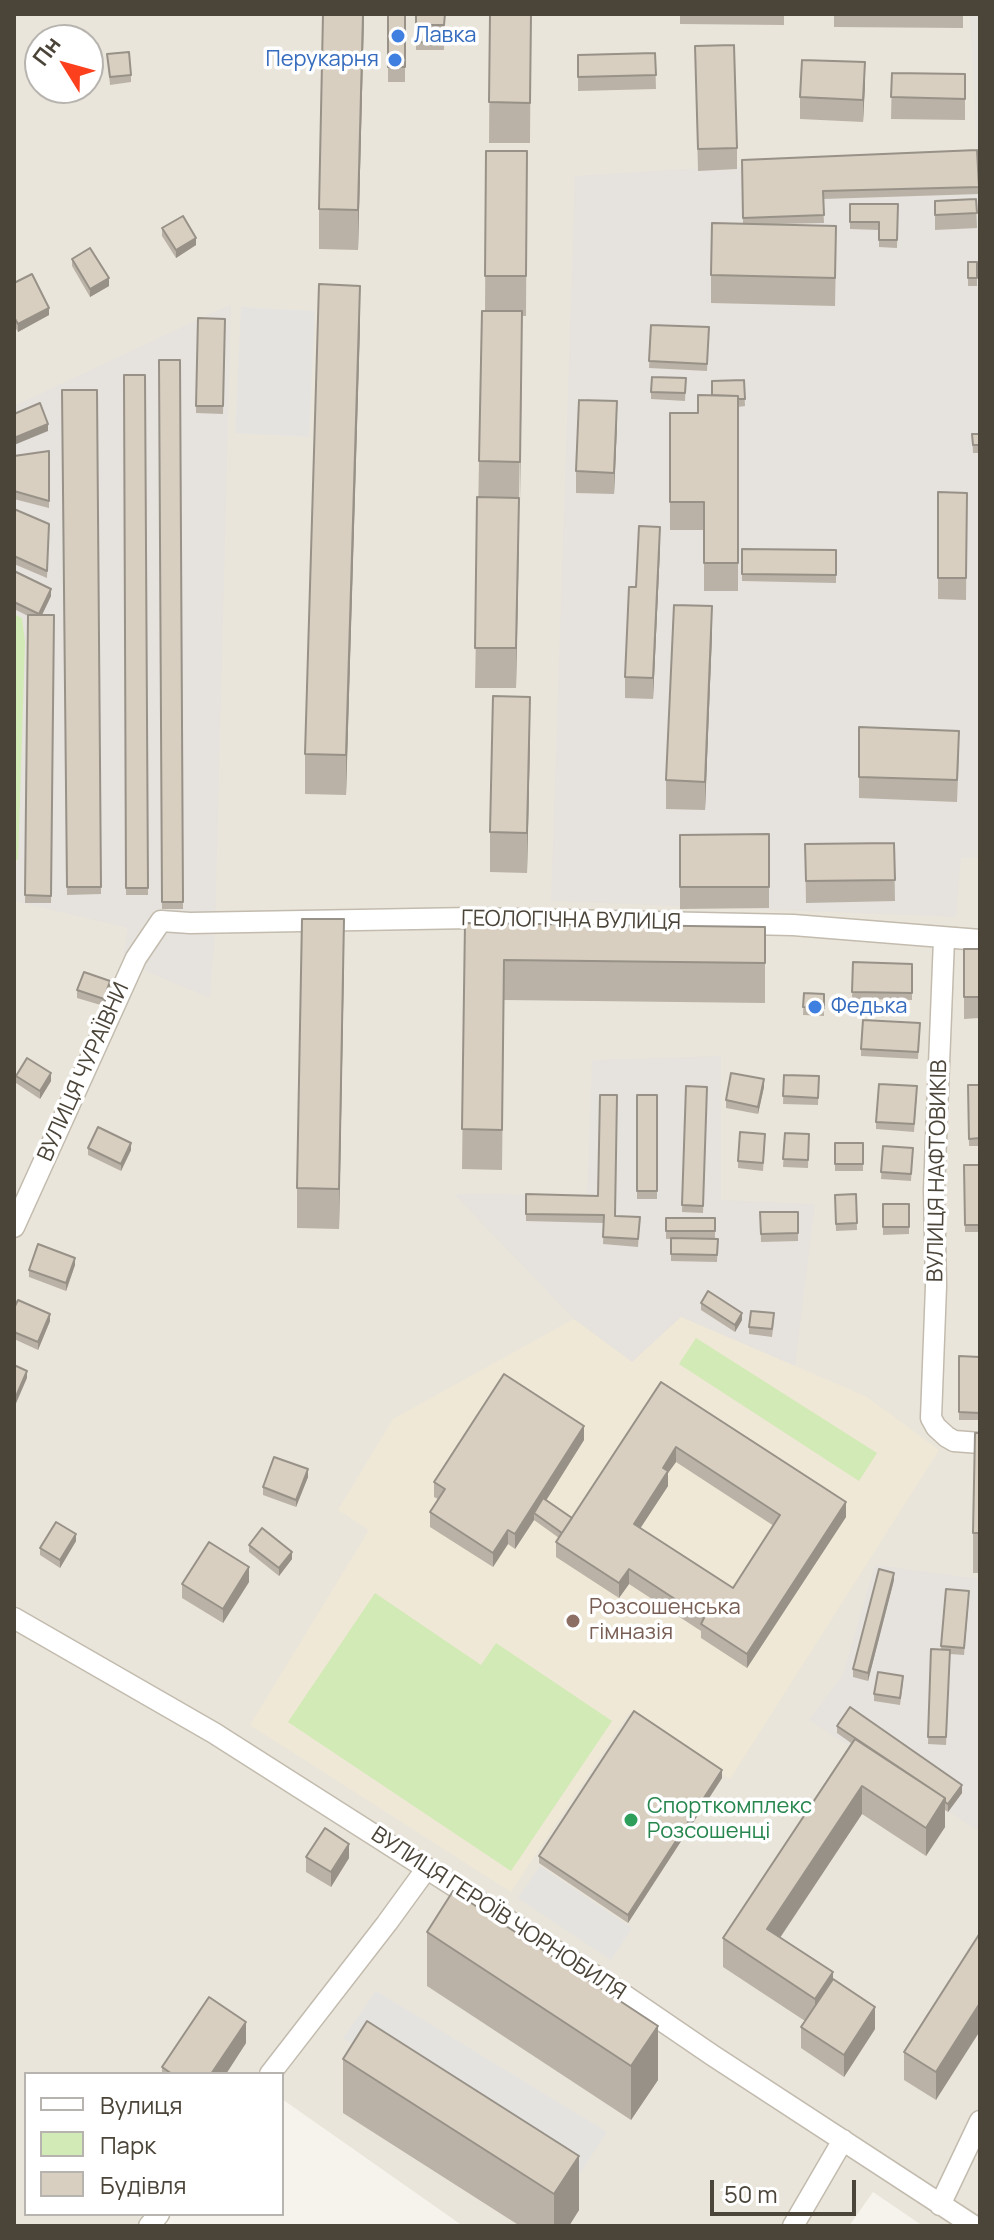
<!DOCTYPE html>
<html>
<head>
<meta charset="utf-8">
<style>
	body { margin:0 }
	#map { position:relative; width:994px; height:2240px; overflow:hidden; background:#f6f3ec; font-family:Manrope,sans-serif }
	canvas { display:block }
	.frame { position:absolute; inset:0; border:16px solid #4b4439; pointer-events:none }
	.legend { position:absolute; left:24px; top:2072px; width:260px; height:144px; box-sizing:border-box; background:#fff; border:2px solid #b7b4b0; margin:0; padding:10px 14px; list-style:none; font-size:24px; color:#4b4439 }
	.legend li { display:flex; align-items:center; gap:16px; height:40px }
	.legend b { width:40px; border:2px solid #b7b4b0 }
	.north { position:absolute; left:24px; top:24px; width:80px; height:80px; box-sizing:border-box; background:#fff; border:2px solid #b7b4b0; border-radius:50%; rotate:307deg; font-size:22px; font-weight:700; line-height:32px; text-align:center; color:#4b4439 }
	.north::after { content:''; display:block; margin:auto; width:28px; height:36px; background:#fc3f1d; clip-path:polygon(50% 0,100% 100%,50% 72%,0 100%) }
	.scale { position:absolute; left:710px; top:2180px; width:146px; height:36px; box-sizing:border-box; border:4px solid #4b4439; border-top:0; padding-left:10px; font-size:24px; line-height:28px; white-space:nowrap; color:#4b4439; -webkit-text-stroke:6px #fff; paint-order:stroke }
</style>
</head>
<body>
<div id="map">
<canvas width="994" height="2240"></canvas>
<div class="frame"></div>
<ul class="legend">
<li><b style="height:10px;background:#fff"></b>Вулиця</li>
<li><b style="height:22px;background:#d2eab5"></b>Парк</li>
<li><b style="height:22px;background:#d8cfc1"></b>Будівля</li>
</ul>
<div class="north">Пн</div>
<div class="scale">50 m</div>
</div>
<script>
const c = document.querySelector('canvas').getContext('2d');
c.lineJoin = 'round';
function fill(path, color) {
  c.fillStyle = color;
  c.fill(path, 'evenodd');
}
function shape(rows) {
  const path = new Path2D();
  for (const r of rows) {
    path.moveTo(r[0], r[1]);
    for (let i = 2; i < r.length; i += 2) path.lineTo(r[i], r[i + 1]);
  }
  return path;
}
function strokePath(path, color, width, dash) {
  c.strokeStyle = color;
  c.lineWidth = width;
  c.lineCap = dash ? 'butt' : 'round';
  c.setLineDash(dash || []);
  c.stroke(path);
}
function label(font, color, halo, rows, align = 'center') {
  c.font = font + ' Manrope,sans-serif';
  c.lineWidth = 7;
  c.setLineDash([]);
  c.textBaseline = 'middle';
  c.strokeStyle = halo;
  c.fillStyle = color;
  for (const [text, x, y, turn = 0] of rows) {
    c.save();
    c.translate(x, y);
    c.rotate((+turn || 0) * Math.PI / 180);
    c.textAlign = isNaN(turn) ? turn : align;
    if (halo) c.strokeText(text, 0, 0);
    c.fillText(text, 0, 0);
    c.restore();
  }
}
const residential = shape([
	[14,14,980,14,980,2226,923,2226,873,2192,849,2226,463,2226,282,2099,282,2074,26,2074,26,2214,152,2214,143,2226,14,2226],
	[40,40,88,40,88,88,40,88]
]);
const industrial = shape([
	[970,14,980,14,980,858,961,858,956,917,551,901,575,176,685,169,977,158],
	[231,304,215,931,210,998,141,969,123,957,128,928,14,901,14,874,18,860,22,618,14,614,14,406],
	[721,1056,721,1200,815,1204,795,1366,681,1317,632,1362,574,1319,454,1194,587,1195,592,1060],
	[875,1565,980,1579,980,1832,809,1720,843,1675]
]);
const education = shape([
	[681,1317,867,1397,939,1450,730,1779,629,1713,511,1892,250,1725,369,1530,338,1510,393,1419,574,1319,632,1362]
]);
const green = shape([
	[14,614,22,618,25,642,18,860,14,859],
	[696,1338,877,1453,859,1481,679,1364],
	[375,1593,481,1665,496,1643,612,1721,511,1871,288,1722]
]);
const parking = shape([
	[241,307,315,311,309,437,235,433],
	[540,1866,632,1928,611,1960,518,1898],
	[376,1991,607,2132,574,2182,343,2038]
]);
const minor = shape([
	[944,939,934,1190,936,1286,931,1418,936,1427,947,1437,954,1441,980,1443],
	[14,1227,136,958,161,921,190,923,471,918,793,925,980,940],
	[14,1618,214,1733,608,1984,712,2055,974,2226],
	[270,2074,387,1923,427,1868],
	[940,2205,980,2121],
	[149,2226,159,2214],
	[793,2226,843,2140]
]);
const wall = shape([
	[364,14,358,250,319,249,319,209],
	[388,14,405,14,405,82,388,82],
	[416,14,445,14,444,50,416,50],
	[490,14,531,14,530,143,489,143],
	[680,14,784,14,784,25,680,24],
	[834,14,963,14,963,28,834,27],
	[695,46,737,148,737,169,698,171],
	[40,49,40,82,39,82,35,50],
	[655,53,656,89,578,91,578,55],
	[107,54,131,75,131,82,110,85],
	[892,73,965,74,965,120,891,119],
	[865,84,863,122,800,119,800,97],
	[977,150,979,194,823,199,824,223,775,224,836,254,835,306,711,303,711,275,743,223,742,160],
	[486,151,527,151,526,316,522,316,516,688,475,688,479,461,485,311],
	[976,199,977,228,935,230,935,201],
	[850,204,898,204,897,248,879,247,879,230,850,229],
	[162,228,196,245,176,258,162,236],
	[72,259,109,286,90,297,72,266],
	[968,262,977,262,977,286,968,286],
	[14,283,49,315,18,332,14,325],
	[198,318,225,319,223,414,196,413],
	[651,325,709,327,707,371,649,368],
	[360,326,346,795,305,794,305,754],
	[159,360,180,360,183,909,162,909],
	[124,375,145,375,148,895,126,895],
	[686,378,685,401,651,399,651,392],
	[744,380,745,406,738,407,738,591,704,591,704,530,670,530,670,413,698,413,712,395],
	[62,390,97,390,101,894,67,895],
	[617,423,614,494,576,493,576,471],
	[972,434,980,434,980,453,973,453],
	[49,451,49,508,14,499,14,456],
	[938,492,967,493,966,600,938,599],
	[14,509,49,524,47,578,14,564],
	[660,548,653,699,625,698,625,677,636,587],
	[742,549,836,550,836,583,742,581],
	[14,571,51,596,42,615,54,615,51,903,25,903,28,616,14,609],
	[712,634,705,810,666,809,666,780],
	[859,727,959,752,957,802,859,798],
	[530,737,527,873,490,872,490,832],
	[769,834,769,908,680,909,680,835],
	[894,843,895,901,806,903,805,844],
	[465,923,765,927,765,1003,504,1000,502,1170,462,1169],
	[964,949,980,949,980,1018,964,1019],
	[344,959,339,1229,297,1228,297,1188],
	[853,962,912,964,912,1000,852,999],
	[110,988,104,1006,77,998,77,990],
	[804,993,824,994,824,1016,803,1015],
	[920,1023,918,1059,861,1056,861,1049],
	[784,1075,819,1076,818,1105,783,1104],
	[16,1076,51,1081,40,1099,16,1083],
	[968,1085,980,1085,980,1146,969,1146],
	[686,1086,707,1087,703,1213,682,1212],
	[764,1087,758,1114,726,1108,726,1100],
	[917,1094,914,1132,876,1129,876,1122],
	[637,1095,657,1095,657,1199,637,1199],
	[785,1133,809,1134,808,1168,783,1167],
	[765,1142,763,1171,738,1168,738,1161],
	[835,1143,863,1143,863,1171,835,1171],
	[883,1146,913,1148,911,1181,881,1179],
	[88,1148,131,1150,121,1171,88,1155],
	[964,1165,980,1165,980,1232,965,1232],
	[526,1194,615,1216,640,1217,638,1247,603,1244,604,1223,526,1221],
	[856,1194,857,1230,836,1231,835,1195],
	[883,1204,909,1204,909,1234,883,1235],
	[760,1212,798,1212,798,1241,761,1242],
	[666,1218,715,1218,715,1238,690,1238,718,1239,717,1262,671,1261,671,1239,666,1239],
	[75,1265,66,1291,29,1277,29,1270],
	[701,1303,742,1320,735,1332,701,1310],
	[14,1308,50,1321,38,1350,14,1339],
	[774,1320,772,1337,749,1334,749,1327],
	[959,1356,980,1357,980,1420,959,1420],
	[661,1382,846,1517,747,1668,701,1638,701,1631,629,1584,619,1598,556,1557,556,1542,559,1538,534,1520,515,1549,508,1544,493,1567,430,1527,430,1512,438,1499,434,1497,434,1482,584,1440,546,1500,572,1518],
	[676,1462,774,1526,733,1588,640,1528,668,1486,668,1473],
	[980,1433,980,1573,973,1573,973,1533],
	[308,1477,296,1507,263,1495,263,1487],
	[76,1541,60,1568,40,1555,40,1548],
	[249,1545,292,1559,279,1576,249,1552],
	[894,1580,868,1681,853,1677,853,1669],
	[249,1582,223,1623,182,1598,182,1584],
	[969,1598,964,1655,950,1654,946,1745,928,1744,931,1649,941,1650,941,1646],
	[903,1683,900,1705,874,1701,874,1694],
	[837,1726,962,1793,948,1812,945,1810,945,1827,926,1856,862,1814,780,1938,833,1979,875,2029,844,2077,801,2048,801,2027,805,2021,723,1967,723,1938,851,1743,837,1733],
	[722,1778,628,1923,539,1863,539,1856],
	[306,1857,349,1858,331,1887,306,1872],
	[427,1932,658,2080,631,2120,427,1986],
	[980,1933,936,2100,904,2080,904,2052],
	[246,2043,226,2074,162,2074,162,2067],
	[343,2059,579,2210,569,2226,520,2226,343,2113]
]);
const shadedWall = shape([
	[363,14,364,14,358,250,358,210],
	[865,62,865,84,863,122,863,100],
	[196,238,196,245,176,258,176,250],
	[109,278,109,286,90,297,90,289],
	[360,286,360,326,346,795,346,755],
	[49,308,49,315,18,332,18,324],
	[522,311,522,351,520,502,520,462],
	[617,401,617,423,614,494,614,473],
	[48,424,48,431,14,445,14,438],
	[519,498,519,538,516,688,516,648],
	[660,527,660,548,653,699,653,678],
	[51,589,51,596,39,621,39,614],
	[712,606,712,634,705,810,705,782],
	[530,697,530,737,527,873,527,833],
	[344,919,344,959,339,1229,339,1189],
	[110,981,110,988,104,1006,104,999],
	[51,1073,51,1081,40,1099,40,1091],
	[764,1079,764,1087,758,1114,758,1107],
	[131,1143,131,1150,121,1171,121,1164],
	[75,1258,75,1265,66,1291,66,1283],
	[742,1313,742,1320,735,1332,735,1325],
	[50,1314,50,1321,38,1350,38,1342],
	[27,1371,27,1378,14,1408,14,1401],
	[584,1426,584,1440,537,1515,534,1513,534,1520,515,1549,515,1534],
	[676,1447,676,1462,668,1473,668,1486,634,1538,634,1524,663,1468],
	[308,1469,308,1477,296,1507,296,1500],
	[846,1502,846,1517,747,1668,747,1654],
	[508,1530,508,1544,493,1567,493,1553],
	[76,1534,76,1541,60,1568,60,1560],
	[292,1552,292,1559,279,1576,279,1568],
	[249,1567,249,1582,223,1623,223,1609],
	[629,1569,629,1584,619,1598,619,1583],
	[894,1573,894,1580,868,1681,868,1673],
	[722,1770,722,1778,628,1923,628,1915],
	[962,1785,962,1793,948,1812,948,1804],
	[862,1786,862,1814,767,1957,767,1929],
	[945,1798,945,1827,926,1856,926,1828],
	[349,1844,349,1858,331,1887,331,1872],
	[833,1972,833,2000,815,2027,815,1999],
	[980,2003,980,2031,936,2100,936,2072],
	[875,2007,875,2029,844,2077,844,2055],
	[246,2022,246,2043,226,2074,211,2074],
	[658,2026,658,2080,631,2120,631,2066],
	[579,2156,579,2210,569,2226,554,2226,554,2194]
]);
const building = shape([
	[323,14,363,14,358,210,319,209,323,14],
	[388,14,405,14,405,67,388,67,388,14],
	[416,14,445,14,444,25,416,25,416,14],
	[490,14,531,14,530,103,489,102,490,14],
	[416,27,444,28,444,43,416,42,416,27],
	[734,45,737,148,698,149,695,46,734,45],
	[40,49,40,74,39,74,35,50,40,49],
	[129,52,131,75,110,77,107,54,129,52],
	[655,53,656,75,578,77,578,55,655,53],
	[802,60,865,62,863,100,800,97,802,60],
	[892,73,965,74,965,99,891,97,892,73],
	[977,150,979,187,823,191,824,215,743,218,742,160,977,150],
	[486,151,527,151,526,276,485,276,486,151],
	[976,199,977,213,935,215,935,201,976,199],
	[850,204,898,204,897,240,879,240,879,222,850,222,850,204],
	[183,216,196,238,176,250,162,228,183,216],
	[712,223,836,226,835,278,711,275,712,223],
	[90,248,109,278,90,289,72,259,90,248],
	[968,262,977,262,977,278,968,278,968,262],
	[32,274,49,308,18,324,14,317,14,283,32,274],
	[319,284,360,286,346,755,305,754,319,284],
	[482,311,522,311,520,462,479,461,482,311],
	[198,318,225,319,223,406,196,406,198,318],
	[651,325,709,327,707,364,649,361,651,325],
	[159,360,180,360,183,902,162,902,159,360],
	[124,375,145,375,148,888,126,888,124,375],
	[652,377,686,378,685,393,651,392,652,377],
	[744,380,745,399,738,399,738,396,712,395,712,381,744,380],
	[62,390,97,390,101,887,67,887,62,390],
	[698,395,738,396,738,563,704,563,704,502,670,502,670,413,698,413,698,395],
	[579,400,617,401,614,473,576,471,579,400],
	[40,403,48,424,14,438,14,414,40,403],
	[972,434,980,434,980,445,973,445,972,434],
	[49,451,49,501,14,491,14,456,49,451],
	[938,492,967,493,966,578,938,578,938,492],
	[477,497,519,498,516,648,475,648,477,497],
	[14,509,49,524,47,571,14,556,14,509],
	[639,526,660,527,653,678,625,677,629,587,636,587,639,526],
	[742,549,836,550,836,575,742,574,742,549],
	[14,571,51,589,39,614,14,602,14,571],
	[674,605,712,606,705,782,666,780,674,605],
	[28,615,54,615,51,896,25,895,28,615],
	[493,696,530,697,527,833,490,832,493,696],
	[859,727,959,731,957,780,859,777,859,727],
	[769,834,769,887,680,887,680,835,769,834],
	[894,843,895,880,806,881,805,844,894,843],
	[302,919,344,919,339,1189,297,1188,302,919],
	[465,923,765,927,765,963,504,960,502,1130,462,1129,465,923],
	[964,949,980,949,980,997,964,997,964,949],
	[853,962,912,964,912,993,852,992,853,962],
	[84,972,110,981,104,999,77,990,84,972],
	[804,993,824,994,824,1008,803,1007,804,993],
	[863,1020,920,1023,918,1052,861,1049,863,1020],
	[27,1058,51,1073,40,1091,16,1076,27,1058],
	[731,1073,764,1079,758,1107,726,1100,731,1073],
	[784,1075,819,1076,818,1098,783,1096,784,1075],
	[879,1084,917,1086,914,1124,876,1122,879,1084],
	[968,1085,980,1085,980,1138,969,1139,968,1085],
	[686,1086,707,1087,703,1206,682,1205,686,1086],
	[600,1095,617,1095,615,1216,640,1217,638,1239,603,1237,604,1215,526,1214,526,1194,598,1196,600,1095],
	[637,1095,657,1095,657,1191,637,1191,637,1095],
	[98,1127,131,1143,121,1164,88,1148,98,1127],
	[740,1132,765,1134,763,1163,738,1161,740,1132],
	[785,1133,809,1134,808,1160,783,1159,785,1133],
	[835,1143,863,1143,863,1164,835,1164,835,1143],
	[883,1146,913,1148,911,1174,881,1172,883,1146],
	[964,1165,980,1165,980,1225,965,1225,964,1165],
	[856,1194,857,1223,836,1224,835,1195,856,1194],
	[883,1204,909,1204,909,1227,883,1227,883,1204],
	[760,1212,798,1212,798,1233,761,1234,760,1212],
	[666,1218,715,1218,715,1231,666,1231,666,1218],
	[671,1238,718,1239,717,1255,671,1254,671,1238],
	[38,1244,75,1258,66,1283,29,1270,38,1244],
	[708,1291,742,1313,735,1325,701,1303,708,1291],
	[18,1300,50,1314,38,1342,14,1332,14,1308,18,1300],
	[751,1311,774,1313,772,1329,749,1327,751,1311],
	[959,1356,980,1357,980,1413,959,1412,959,1356],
	[14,1365,27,1371,14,1401,14,1365],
	[504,1374,584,1426,515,1534,508,1530,493,1553,430,1512,445,1489,434,1482,504,1374],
	[661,1382,846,1502,747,1654,701,1624,704,1618,629,1569,619,1583,556,1542,661,1382],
	[676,1447,780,1515,733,1588,634,1524,668,1471,663,1468,676,1447],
	[975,1433,980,1433,980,1533,973,1533,975,1433],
	[274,1457,308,1469,296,1500,263,1487,274,1457],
	[543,1498,572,1518,562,1533,534,1513,543,1498],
	[56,1522,76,1534,60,1560,40,1548,56,1522],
	[262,1528,292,1552,279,1568,249,1545,262,1528],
	[209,1542,249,1567,223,1609,182,1584,209,1542],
	[879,1569,894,1573,868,1673,853,1669,879,1569],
	[946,1589,969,1591,964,1648,941,1646,946,1589],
	[931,1649,950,1650,946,1737,928,1737,931,1649],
	[878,1672,903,1676,900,1698,874,1694,878,1672],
	[850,1707,962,1785,948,1804,945,1802,945,1798,837,1726,850,1707],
	[634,1711,722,1770,628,1915,539,1856,634,1711],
	[855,1739,945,1798,926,1828,862,1786,767,1929,833,1972,815,1999,723,1938,855,1739],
	[325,1828,349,1844,331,1872,306,1857,325,1828],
	[453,1891,658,2026,631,2066,427,1932,453,1891],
	[980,1933,980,2003,936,2072,904,2052,980,1933],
	[833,1979,875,2007,844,2055,801,2027,833,1979],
	[209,1997,246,2022,211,2074,172,2074,162,2067,209,1997],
	[367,2021,579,2156,554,2194,343,2059,367,2021]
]);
const markers = [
	[398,36,8,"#3f7fe0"],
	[395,60,8,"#3f7fe0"],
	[815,1007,8,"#3f7fe0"],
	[573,1621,8,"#8d6e63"],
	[631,1820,8,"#2e9e5b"]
];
const shopNames = [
	["Лавка",414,36],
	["Перукарня",379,60,"right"],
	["Федька",831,1007]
];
const streetNames = [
	["ГЕОЛОГІЧНА ВУЛИЦЯ",571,921,1],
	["ВУЛИЦЯ ЧУРАЇВНИ",84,1072,-66],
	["ВУЛИЦЯ НАФТОВИКІВ",938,1171,-89],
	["ВУЛИЦЯ ГЕРОЇВ ЧОРНОБИЛЯ",498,1914,33]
];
const educationNames = [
	["Розсошенська",589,1608],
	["гімназія",589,1633]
];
const leisureNames = [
	["Спорткомплекс",647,1807],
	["Розсошенці",647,1832]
];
fill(residential, '#eae5da');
fill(industrial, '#e6e2dd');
fill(education, '#efe8d6');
fill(green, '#d2eab5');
fill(parking, '#e5e3e0');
strokePath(minor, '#c2bbae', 23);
strokePath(minor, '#fff', 20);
fill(wall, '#bab2a6');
fill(shadedWall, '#979187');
fill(building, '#d8cfc1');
strokePath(building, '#979187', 2);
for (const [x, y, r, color] of markers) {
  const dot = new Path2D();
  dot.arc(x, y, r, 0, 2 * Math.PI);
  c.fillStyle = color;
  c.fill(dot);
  strokePath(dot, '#fff', 3);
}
label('22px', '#366cbe', '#fff', shopNames, 'left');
label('22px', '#4b4439', '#fff', streetNames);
label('22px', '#785e54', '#fff', educationNames, 'left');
label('22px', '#27864d', '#fff', leisureNames, 'left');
</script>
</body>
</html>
